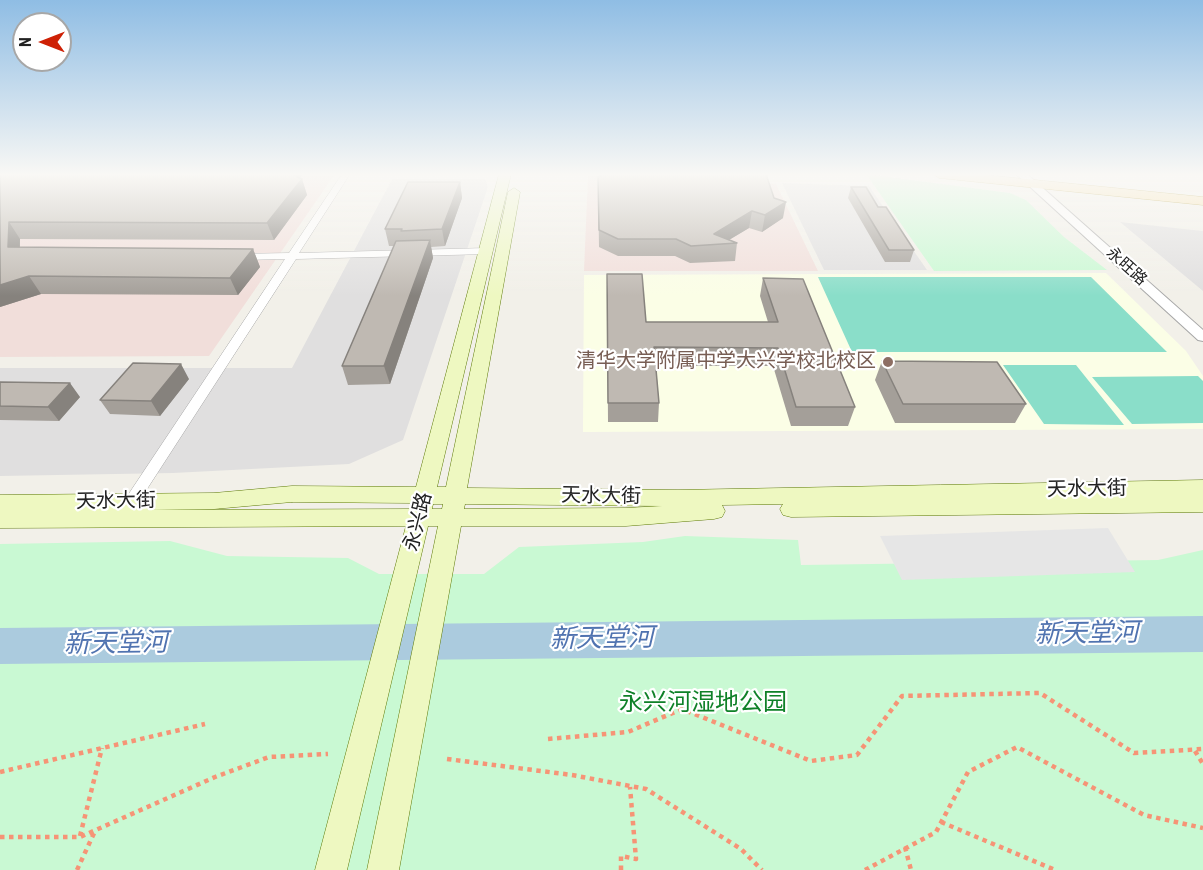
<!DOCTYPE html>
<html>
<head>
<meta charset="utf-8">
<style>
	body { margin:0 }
	#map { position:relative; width:1203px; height:870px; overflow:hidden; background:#f2f0e9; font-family:"Roboto Condensed",sans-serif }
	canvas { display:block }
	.north { position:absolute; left:12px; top:12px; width:60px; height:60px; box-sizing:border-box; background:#fff; border:2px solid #a7a7a7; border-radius:50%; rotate:270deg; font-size:16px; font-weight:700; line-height:24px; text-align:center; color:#222 }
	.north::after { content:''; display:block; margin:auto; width:21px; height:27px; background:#ce2106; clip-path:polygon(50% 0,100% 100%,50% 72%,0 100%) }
</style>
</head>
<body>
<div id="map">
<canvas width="1203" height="870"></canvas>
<div class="north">N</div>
</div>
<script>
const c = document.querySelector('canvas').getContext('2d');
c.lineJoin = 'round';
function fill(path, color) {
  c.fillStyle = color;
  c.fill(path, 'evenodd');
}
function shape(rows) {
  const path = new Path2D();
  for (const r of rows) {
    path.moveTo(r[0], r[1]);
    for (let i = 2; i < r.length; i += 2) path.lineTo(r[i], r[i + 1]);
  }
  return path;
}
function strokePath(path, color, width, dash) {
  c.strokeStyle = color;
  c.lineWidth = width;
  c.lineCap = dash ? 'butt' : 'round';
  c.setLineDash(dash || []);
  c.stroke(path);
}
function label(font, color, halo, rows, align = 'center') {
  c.font = font + ' "Roboto Condensed","Noto Sans SC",sans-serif';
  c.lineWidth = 4.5;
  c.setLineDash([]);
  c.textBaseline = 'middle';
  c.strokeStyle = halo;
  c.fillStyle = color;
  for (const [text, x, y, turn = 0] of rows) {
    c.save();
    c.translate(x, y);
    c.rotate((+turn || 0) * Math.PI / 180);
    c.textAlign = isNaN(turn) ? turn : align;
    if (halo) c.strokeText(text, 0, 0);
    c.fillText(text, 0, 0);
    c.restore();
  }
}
const residential = shape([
	[392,179,485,179,488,187,403,440,349,464,173,473,0,476,0,368,292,368],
	[782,183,869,186,927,270,824,270],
	[1120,222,1203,231,1203,291]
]);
const commercial = shape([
	[335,174,209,356,0,357,0,175],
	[588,174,694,174,776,184,818,271,584,271]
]);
const education = shape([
	[1106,273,1186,351,1203,376,1203,429,583,432,584,275]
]);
const park = shape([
	[866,174,1010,193,1026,200,1064,237,1107,270,934,271],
	[685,536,798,540,801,565,1158,560,1203,550,1203,870,0,870,0,544,170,541,227,556,348,558,379,574,484,574,519,547,643,542]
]);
const pitch = shape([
	[818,277,1091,277,1167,352,852,352],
	[1003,365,1076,365,1124,425,1044,424],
	[1198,376,1203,381,1203,423,1132,424,1092,377]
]);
const parking = shape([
	[1108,528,1135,572,902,580,880,536]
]);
const river = shape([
	[1203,616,1203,652,0,664,0,628,1203,616]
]);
const path = shape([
	[548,739,628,732,682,709,811,761,857,755,902,696,1040,693,1134,753,1203,749],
	[1195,751,1203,764],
	[447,759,572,775,646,789,741,849,762,870],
	[0,772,205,724],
	[941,822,1055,870],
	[80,836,102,748],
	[0,837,80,837,215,777,269,757,328,754],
	[905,847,911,870],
	[77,870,95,831],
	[621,870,621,856,636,859,630,787],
	[865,870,936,832,968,772,1017,747,1144,815,1203,828]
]);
const minor = shape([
	[342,174,350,174,299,253,487,248,492,251,487,254,296,259,136,506,126,506,124,502,126,498,285,259,240,260,235,257,240,254,289,253,342,174]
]);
const tertiary = shape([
	[1016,174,1027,174,1203,330,1203,341,1198,340,1016,174]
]);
const secondary = shape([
	[499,174,511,174,437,487,446,487,508,192,514,188,520,192,467,488,678,490,1203,480,1203,512,791,517,783,515,780,509,783,504,722,505,725,511,722,517,714,519,626,526,461,526,399,870,367,870,438,526,428,526,347,870,315,870,406,526,0,528,0,495,214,493,292,486,416,487,499,174],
	[292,502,412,503,410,509,144,510,214,509,292,502],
	[433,504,443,504,442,509,432,509,433,504],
	[465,504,662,506,626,508,464,509,465,504]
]);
const primary = shape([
	[933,174,976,174,1203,197,1203,205,939,178,933,174]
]);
const wall = shape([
	[0,174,303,174,299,178,302,179,307,195,274,240,20,239,20,247,253,249,260,267,238,295,41,294,0,307],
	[598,177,774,198,783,218,762,232,749,228,729,240,737,243,735,261,690,263,675,256,618,256,599,247],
	[460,182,462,198,445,246,431,247,433,258,390,384,348,385,342,366,394,246,389,246,385,229],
	[851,187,878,207,914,250,910,262,885,262,848,198],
	[607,274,646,322,768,322,760,296,763,278,855,407,848,426,791,426,773,366,656,366,659,403,658,422,608,422],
	[882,361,1026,404,1015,423,895,423,875,380],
	[189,379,160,416,110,414,100,400],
	[0,382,80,397,59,421,0,420]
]);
const shadedWall = shape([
	[288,174,303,174,292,187],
	[302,179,307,195,274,240,267,223],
	[460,182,462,198,445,246,442,229],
	[786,202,783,218,762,232,765,215],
	[752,211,749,228,722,244,714,234],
	[9,222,20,239,19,264,8,247],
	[430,240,433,258,390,384,384,366],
	[253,249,260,267,238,295,230,278],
	[29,276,41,294,0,307,0,285],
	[181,364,189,379,160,416,151,401],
	[70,383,80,397,59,421,48,407]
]);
const building = shape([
	[0,174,292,174,302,179,267,223,9,222,8,247,253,249,230,278,29,276,0,285,0,174],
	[603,174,766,174,774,198,786,202,765,215,752,211,714,234,737,243,691,246,676,239,618,239,599,230,598,177,603,174],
	[408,182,460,182,442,229,401,231,402,229,385,229,408,182],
	[851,187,866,187,878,207,886,207,914,250,889,250,851,187],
	[430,240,384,366,342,366,396,241,430,240],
	[607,274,642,274,646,322,778,322,763,278,803,279,855,407,796,407,778,348,654,347,659,403,608,403,607,274],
	[882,361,997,362,1026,404,903,404,882,361],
	[133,363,181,364,151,401,100,400,133,363],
	[0,382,70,383,48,407,0,406,0,382]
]);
const markers = [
	[888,362,6,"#8d6e63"]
];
const farStreetnames = [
	["永旺路",1126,267,42]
];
const educationNames = [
	["清华大学附属中学大兴学校北校区",876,362]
];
const streetNames = [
	["天水大街",1087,490,-1],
	["天水大街",601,497,1],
	["天水大街",116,502,-1],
	["永兴路",419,522,-76]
];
const nearParknames = [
	["永兴河湿地公园",703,704]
];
const nearWaternames = [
	["新天堂河",1087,635,-1],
	["新天堂河",602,640,-1],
	["新天堂河",116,645,-1]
];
fill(residential, '#e0dfdf');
fill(commercial, '#f1deda');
fill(education, '#fbfee6');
fill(park, '#c9f9d3');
fill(pitch, '#8adec9');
fill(parking, '#e6e6e6');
fill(river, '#abcbde');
strokePath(minor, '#a6a6a6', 1);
strokePath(tertiary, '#a6a6a6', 2);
strokePath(secondary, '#5e7a08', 1);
strokePath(primary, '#9b7e04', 1);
strokePath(path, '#f69476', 4.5, [4.5, 4.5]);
fill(minor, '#fff');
fill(tertiary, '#fff');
fill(secondary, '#eef8c1');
fill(primary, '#fae1a6');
fill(wall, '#a49f99');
fill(shadedWall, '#86827d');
fill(building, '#bfb9b2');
strokePath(building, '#86827d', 1.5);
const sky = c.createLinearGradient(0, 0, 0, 296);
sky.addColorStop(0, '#8fbde4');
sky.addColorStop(0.59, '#f9f8f5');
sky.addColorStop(1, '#f9f8f500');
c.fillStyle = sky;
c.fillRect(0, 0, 1203, 296);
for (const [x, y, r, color] of markers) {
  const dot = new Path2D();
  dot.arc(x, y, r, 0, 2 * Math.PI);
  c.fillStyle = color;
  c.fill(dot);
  strokePath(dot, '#fff', 2);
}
label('16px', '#222', '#fff', farStreetnames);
label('20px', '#785e54', '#fff', educationNames, 'right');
label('20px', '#222', '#fff', streetNames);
label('24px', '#0f8128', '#fff', nearParknames);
label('italic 26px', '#5073b0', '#fff', nearWaternames);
</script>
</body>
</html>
